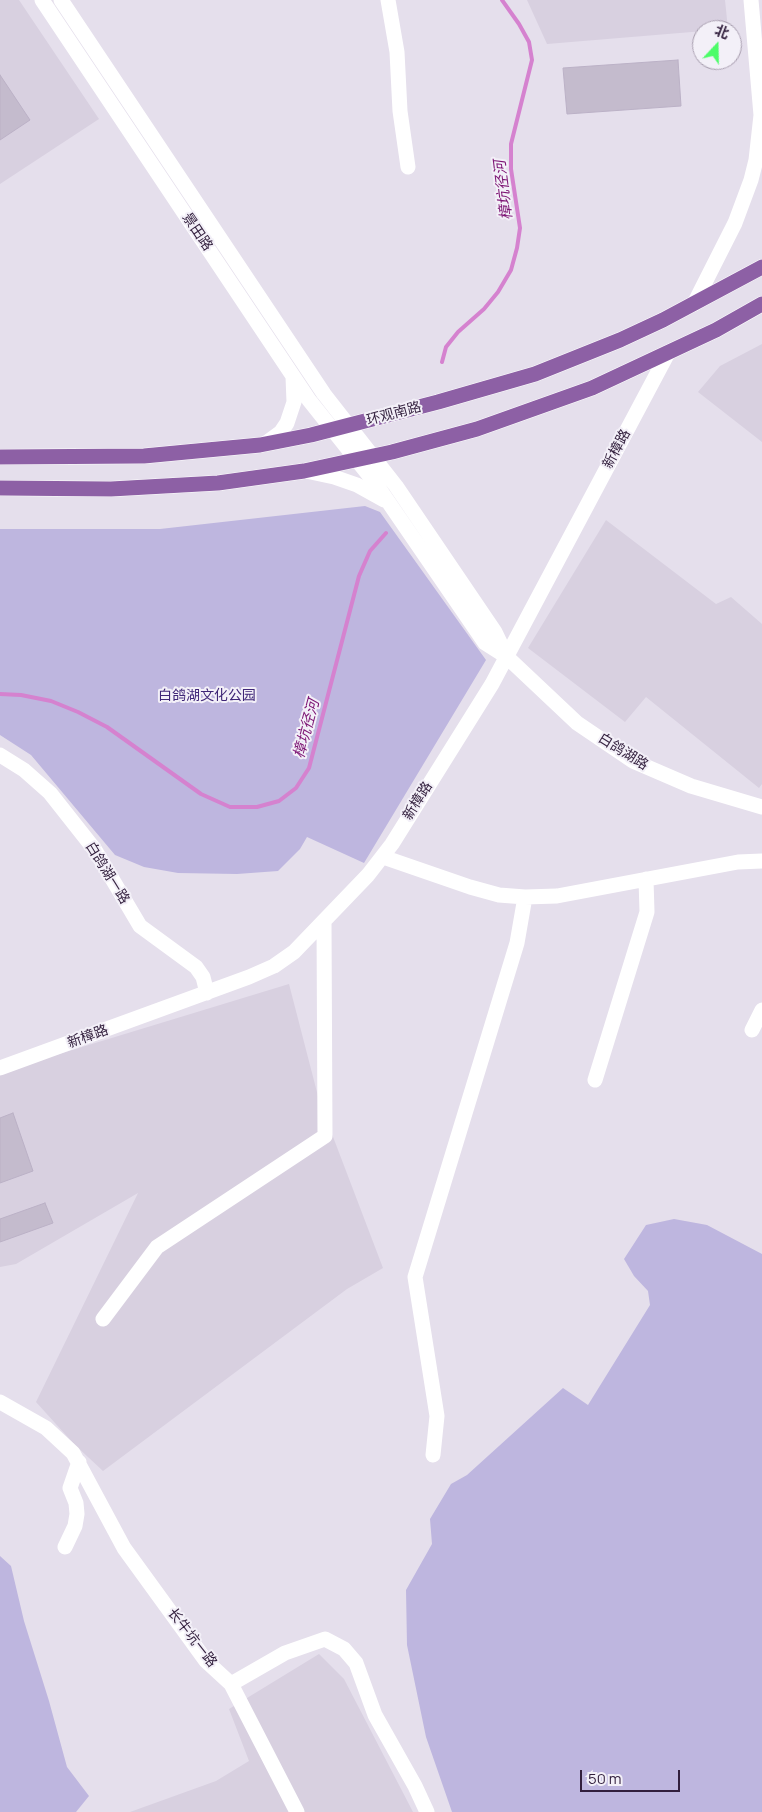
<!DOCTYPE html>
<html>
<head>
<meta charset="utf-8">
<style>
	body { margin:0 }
	#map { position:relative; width:762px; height:1812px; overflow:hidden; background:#e5dfec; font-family:Manrope,"Noto Sans SC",sans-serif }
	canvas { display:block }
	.north { position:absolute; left:692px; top:20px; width:50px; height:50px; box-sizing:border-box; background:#f3f0f8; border:1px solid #a69cad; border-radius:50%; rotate:21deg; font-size:14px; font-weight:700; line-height:20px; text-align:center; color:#321f3d }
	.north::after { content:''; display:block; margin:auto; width:18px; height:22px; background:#4dfc69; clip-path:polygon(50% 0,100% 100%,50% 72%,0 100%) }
	.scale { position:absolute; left:580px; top:1770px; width:100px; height:22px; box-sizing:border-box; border:2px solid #321f3d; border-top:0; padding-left:6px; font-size:15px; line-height:18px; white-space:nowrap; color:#321f3d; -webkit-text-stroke:4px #f3f0f8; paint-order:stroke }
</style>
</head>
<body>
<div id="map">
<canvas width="762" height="1812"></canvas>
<div class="north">北</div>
<div class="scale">50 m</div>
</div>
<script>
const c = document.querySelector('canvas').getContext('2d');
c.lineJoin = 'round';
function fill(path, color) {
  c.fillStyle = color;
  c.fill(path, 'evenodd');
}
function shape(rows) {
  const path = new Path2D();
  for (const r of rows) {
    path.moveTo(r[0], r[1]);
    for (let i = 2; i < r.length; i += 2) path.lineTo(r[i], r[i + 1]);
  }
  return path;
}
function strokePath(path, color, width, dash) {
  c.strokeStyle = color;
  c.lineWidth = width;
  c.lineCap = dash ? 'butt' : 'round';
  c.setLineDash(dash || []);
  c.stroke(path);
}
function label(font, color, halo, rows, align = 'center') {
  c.font = font + ' Manrope,"Noto Sans SC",sans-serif';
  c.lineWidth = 4;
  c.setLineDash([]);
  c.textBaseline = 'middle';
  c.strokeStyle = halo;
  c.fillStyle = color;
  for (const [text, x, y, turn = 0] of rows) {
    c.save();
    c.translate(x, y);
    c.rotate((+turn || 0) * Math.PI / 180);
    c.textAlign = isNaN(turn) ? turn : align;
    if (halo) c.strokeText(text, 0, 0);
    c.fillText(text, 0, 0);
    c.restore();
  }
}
const built = shape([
	[0,0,19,0,99,119,0,184],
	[527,0,725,0,728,29,547,44],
	[762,344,762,442,698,392,720,366],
	[606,520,716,604,731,597,762,624,762,784,759,788,646,697,625,722,528,648],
	[289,984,319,1100,383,1268,347,1289,103,1471,74,1444,36,1402,138,1193,16,1264,0,1267,0,1072],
	[319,1654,344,1679,413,1812,130,1812,216,1781,249,1761,229,1709]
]);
const green = shape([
	[365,506,380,512,486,660,364,863,307,837,300,849,278,871,237,874,178,873,144,867,115,855,31,755,0,735,0,529,160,529],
	[674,1219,707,1225,762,1254,762,1812,452,1812,426,1737,407,1645,406,1590,432,1544,430,1519,451,1484,467,1475,563,1388,588,1405,650,1305,648,1291,634,1276,624,1259,646,1225],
	[0,1556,11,1566,24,1621,49,1701,67,1767,89,1796,76,1812,0,1812]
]);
const stream = shape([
	[442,362,446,347,458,332,484,309,498,292,511,270,517,248,520,228,511,169,511,144,532,60,529,42,519,24,502,0],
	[0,694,21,695,51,701,78,712,107,727,201,794,230,807,257,807,279,801,296,788,309,768,359,576,370,551,386,533]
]);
const building = shape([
	[678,60,681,106,567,114,563,68,678,60],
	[0,75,30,120,0,140,0,75],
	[13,1113,33,1171,0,1183,0,1118,13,1113],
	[45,1203,53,1223,0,1242,0,1219,45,1203]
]);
const minor = shape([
	[42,0,309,400,376,484,485,643,507,657,577,723,633,761,691,786,762,807],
	[61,0,324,394,396,486,495,632,507,657],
	[388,0,397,52,400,111,408,167],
	[694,304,735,223,751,180,756,160,761,115,751,0],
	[266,443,281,432,287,423,294,402,293,377],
	[306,471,334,477,357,485,384,500],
	[0,755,24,770,50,793,95,850,140,926,196,967,203,977,207,993],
	[383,857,470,887,499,895,525,897,557,896,738,862,762,861],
	[752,1030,762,1010],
	[0,1068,249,977,274,966,294,952,368,875,392,844,492,684,668,353],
	[595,1080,647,912,646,879],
	[103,1319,157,1247,325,1136,324,921],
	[0,1402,46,1428,73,1453,124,1548,206,1661,231,1684,297,1812],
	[433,1455,437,1416,415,1277,517,943,525,897],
	[65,1547,75,1526,77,1514,76,1503,70,1488,79,1462],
	[231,1684,285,1653,325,1639,344,1649,356,1663,375,1715,415,1786,427,1812]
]);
const major = shape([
	[0,457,144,456,260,445,311,435,438,402,535,374,620,340,663,320,762,267],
	[0,488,111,489,218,483,304,471,392,452,477,429,592,388,716,330,762,304]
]);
const streetNames = [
	["景田路",197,232,56],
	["环观南路",394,414,-15],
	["新樟路",617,449,-62],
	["白鸽湖路",623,752,32],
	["新樟路",418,801,-58],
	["白鸽湖一路",107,873,58],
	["新樟路",88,1037,-20],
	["长牛坑一路",192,1638,52]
];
const parkNames = [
	["白鸽湖文化公园",207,696]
];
const waterNames = [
	["樟坑径河",504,190,-97],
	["樟坑径河",307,729,-75]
];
fill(built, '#d8d0e0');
fill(green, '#beb6df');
strokePath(stream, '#d582cf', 4);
fill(building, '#c4bbcd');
strokePath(building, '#bbb1c6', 1);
strokePath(major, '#fff', 16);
strokePath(minor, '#fff', 15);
strokePath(major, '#8d60a5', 15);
label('14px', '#321f3d', '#f3f0f8', streetNames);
label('14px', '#3f2677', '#f3f0f8', parkNames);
label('italic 15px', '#7d1574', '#f3f0f8', waterNames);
</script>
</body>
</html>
